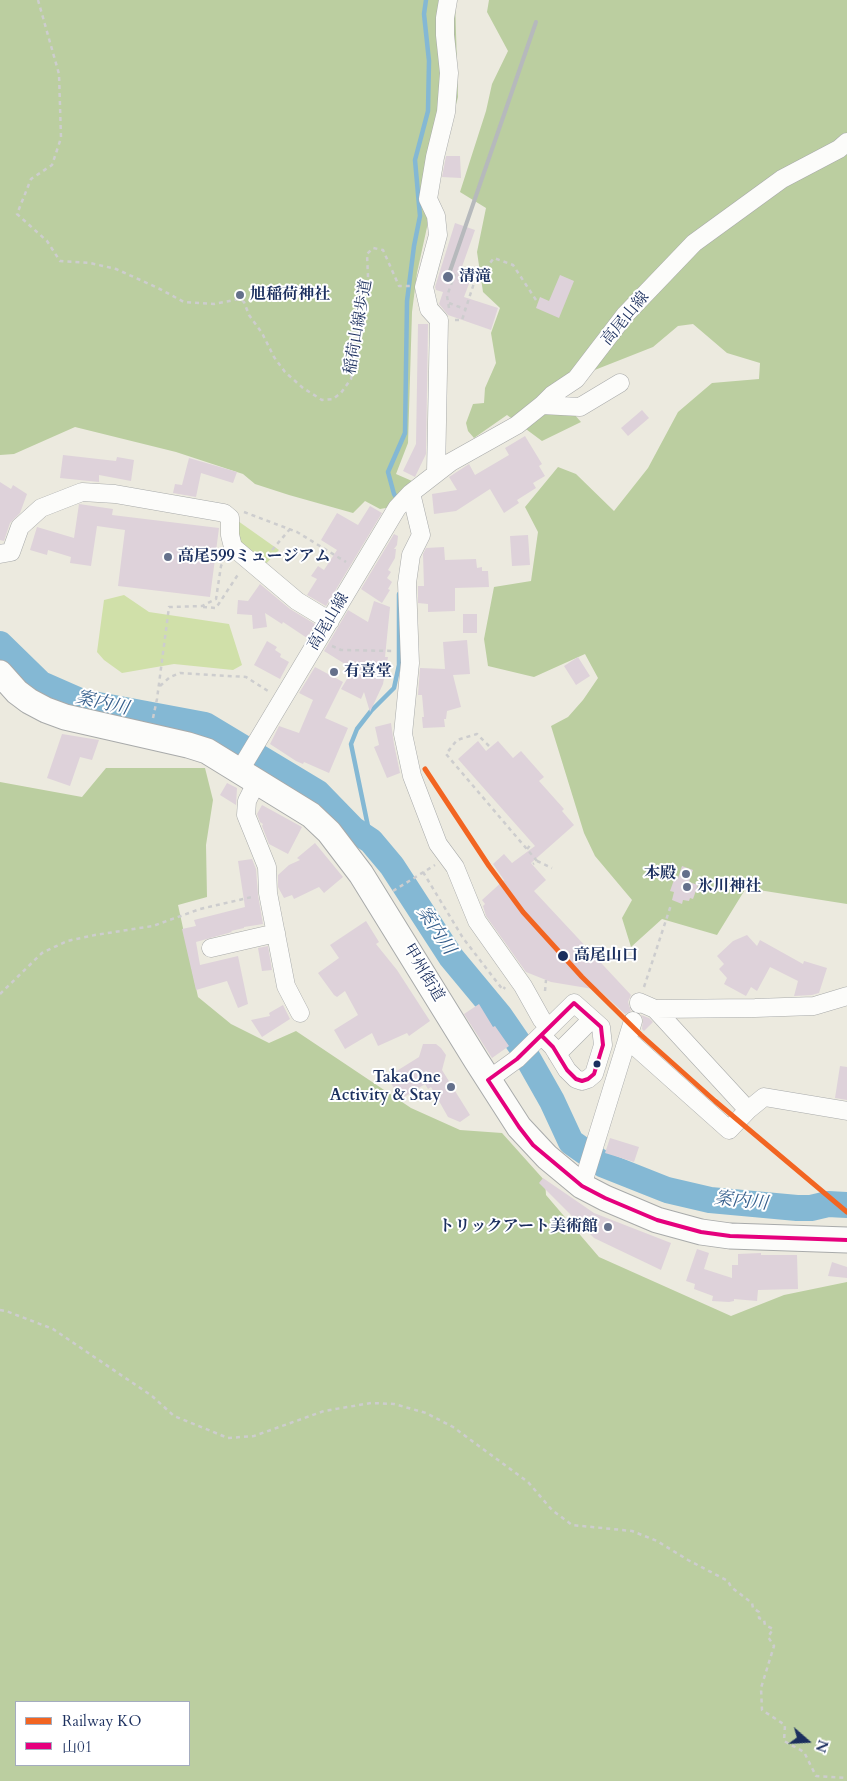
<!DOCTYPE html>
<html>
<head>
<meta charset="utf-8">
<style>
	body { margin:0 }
	#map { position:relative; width:847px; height:1781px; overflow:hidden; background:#eceadf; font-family:Cardo,"Noto Serif JP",serif }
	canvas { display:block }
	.legend { position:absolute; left:15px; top:1701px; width:175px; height:65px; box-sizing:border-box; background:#fff; border:1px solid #a4acbf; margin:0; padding:6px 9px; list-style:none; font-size:15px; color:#1b2f5e }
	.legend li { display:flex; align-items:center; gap:10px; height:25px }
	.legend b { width:25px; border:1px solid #a4acbf }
	.north { position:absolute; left:782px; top:1716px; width:50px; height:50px; -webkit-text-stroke:4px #fff; paint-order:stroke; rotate:109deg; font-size:14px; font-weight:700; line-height:20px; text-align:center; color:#1b2f5e }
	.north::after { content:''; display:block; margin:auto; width:18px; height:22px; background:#1b2f5e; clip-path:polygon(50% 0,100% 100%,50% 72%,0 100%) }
</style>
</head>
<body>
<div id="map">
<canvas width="847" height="1781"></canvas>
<ul class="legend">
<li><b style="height:6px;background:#f26522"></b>Railway KO</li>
<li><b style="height:6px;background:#e5007d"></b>山01</li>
</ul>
<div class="north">N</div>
</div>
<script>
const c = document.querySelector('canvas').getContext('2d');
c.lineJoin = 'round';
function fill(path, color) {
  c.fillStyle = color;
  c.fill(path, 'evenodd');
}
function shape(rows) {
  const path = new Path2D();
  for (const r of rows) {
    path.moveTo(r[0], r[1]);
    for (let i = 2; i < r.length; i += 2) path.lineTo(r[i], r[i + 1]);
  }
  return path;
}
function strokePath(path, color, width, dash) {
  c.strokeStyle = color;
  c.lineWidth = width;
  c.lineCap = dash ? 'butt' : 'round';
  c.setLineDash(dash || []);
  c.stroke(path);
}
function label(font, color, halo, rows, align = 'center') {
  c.font = font + ' Cardo,"Noto Serif JP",serif';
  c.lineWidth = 4;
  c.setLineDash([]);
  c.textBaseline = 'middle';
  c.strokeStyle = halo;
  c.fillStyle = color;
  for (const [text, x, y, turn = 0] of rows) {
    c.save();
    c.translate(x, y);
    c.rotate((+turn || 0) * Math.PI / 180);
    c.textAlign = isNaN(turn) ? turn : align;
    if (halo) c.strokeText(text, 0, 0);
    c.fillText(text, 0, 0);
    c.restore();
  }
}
const green = shape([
	[238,521,279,550,263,567,237,544],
	[124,595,149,612,229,624,242,665,233,670,174,664,122,673,104,660,97,652,104,600]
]);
const forest = shape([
	[0,0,455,0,458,97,444,149,417,273,412,312,408,443,396,474,412,481,391,507,380,509,365,501,353,513,289,495,255,484,243,474,176,452,75,427,14,454,0,455],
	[489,0,847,0,847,904,746,888,717,935,662,919,631,947,622,918,632,900,595,856,584,833,551,726,568,717,583,700,598,678,585,654,534,677,488,666,484,639,494,587,531,581,538,532,525,507,558,467,576,474,614,511,648,468,678,412,712,383,759,379,760,363,727,353,693,324,678,326,653,347,582,375,559,397,581,422,542,441,507,415,474,438,468,431,466,423,473,404,484,403,485,388,496,363,491,333,500,308,483,292,477,252,486,208,460,192,486,111,492,84,508,51,487,12],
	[106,768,205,768,213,800,206,845,207,897,178,905,198,997,231,1024,269,1043,296,1031,411,1108,460,1130,502,1133,545,1181,546,1195,599,1257,731,1316,784,1295,847,1282,847,1781,0,1781,0,782,82,797],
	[16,1702,189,1702,189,1765,16,1765]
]);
const stream = shape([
	[399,502,394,494,388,472,405,433,407,301,414,246,420,216,415,160,428,111,429,61,424,14,426,0],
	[371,841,351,744,357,729,371,711,394,688,399,665,399,594]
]);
const river = shape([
	[0,644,41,684,82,702,205,725,318,793,353,829,371,841,392,866,451,957,500,1016,522,1048,552,1101,571,1142,604,1165,667,1190,710,1200,797,1208,811,1208,828,1204,847,1205]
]);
const building = shape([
	[446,156,460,156,461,178,442,177],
	[455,223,475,230,458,278,470,281,464,297,498,308,491,330,448,315,439,304,443,292,436,290,435,287],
	[560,275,574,281,559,318,536,308,540,297,549,301],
	[418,324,428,324,426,454,415,477,403,471,416,444],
	[642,410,649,418,628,436,621,428],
	[525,436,542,464,539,466,545,476,533,483,536,488,517,500,519,503,504,513,490,489,456,511,434,514,432,494,457,490,449,477,469,464,475,475,509,455,505,448],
	[63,455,116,461,117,457,134,460,131,481,99,475,99,482,60,478],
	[189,458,237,472,233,483,201,473,196,497,173,493,175,484,182,485],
	[0,482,11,489,13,485,27,494,20,513,10,523,4,541,0,540],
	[79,504,113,509,112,515,219,528,210,597,118,586,125,530,97,526,91,566,70,563,71,557,48,550,47,555,30,550,37,527,74,538],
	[370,506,382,513,326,606,307,595,317,579,311,576,318,566,324,570,337,550,321,540,337,513,358,525],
	[394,534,398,536,397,545,394,549,396,549,395,558,388,570,391,572,387,578,392,582,388,589,390,590,382,603,361,589],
	[528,535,530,565,512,566,510,536],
	[444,547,445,560,476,559,477,568,482,567,482,571,488,571,489,587,455,588,455,611,428,612,428,604,418,603,418,586,424,586,423,554,426,548],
	[260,584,290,609,315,624,307,638,283,622,282,624,265,613,267,627,253,629,252,615,237,614,238,600,248,601],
	[374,601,390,607,385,657,388,657,383,684,370,712,364,692,361,699,341,689,353,669,324,651,348,610,368,622],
	[463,614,477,614,477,633,463,633],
	[467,640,470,674,453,675,461,707,447,711,446,719,444,719,445,727,423,728,422,717,424,717,422,695,418,695,420,668,445,669,443,642],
	[267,641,277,647,275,650,281,654,280,657,289,662,280,679,254,665],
	[578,657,590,676,576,685,564,666],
	[315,667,343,682,325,718,348,728,329,773,304,762,303,764,296,761,270,744,279,726,299,733,313,700,299,693],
	[391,723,394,744,400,773,387,778,374,747,379,745,375,727],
	[62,734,99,740,92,760,80,757,70,786,47,778],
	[478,741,486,751,498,741,513,758,521,751,544,777,539,781,564,809,562,811,574,825,531,863,546,880,534,891,631,995,628,1002,631,1011,625,1014,599,990,551,982,526,972,486,916,483,906,485,904,482,900,504,880,493,864,504,854,512,863,535,846,458,759],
	[227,783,237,788,236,805,220,795],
	[262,805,302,827,288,854,269,844,262,826,263,824,260,822,257,814],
	[315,843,343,877,324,893,319,887,294,899,292,895,284,898,278,887,278,875,289,865,300,860,297,858],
	[252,859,256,869,258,895,263,924,244,927,244,928,231,931,232,932,196,942,200,965,238,956,248,1004,238,1008,227,981,196,990,182,929,196,926,194,920,245,907,238,861],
	[682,866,693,870,689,882,698,885,693,899,690,898,689,901,683,900,682,904,672,900,674,892,670,891,675,877,678,878],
	[366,921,379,942,376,944,397,970,430,1021,409,1036,407,1033,378,1046,372,1033,345,1049,334,1030,358,1015,345,991,337,997,334,995,318,973,339,958,330,945],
	[747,935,757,946,760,940,803,964,804,961,827,968,819,993,812,995,794,996,798,981,770,967,757,991,751,987,746,996,724,984,727,978,719,969,724,964,717,956,733,941],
	[268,946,272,970,262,971,258,948],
	[479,1004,493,1027,495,1026,509,1046,492,1058,464,1014],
	[283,1005,290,1019,262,1037,251,1020,270,1016,269,1013],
	[641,1015,649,1018,653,1022,644,1031,642,1029,643,1019],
	[423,1044,436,1044,441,1048,446,1055,442,1070,470,1115,460,1122,448,1117,431,1087,428,1089,425,1084,401,1099,387,1077,419,1057],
	[840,1066,847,1067,847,1100,835,1098],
	[610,1138,639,1147,634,1162,605,1153],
	[543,1178,594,1213,671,1243,661,1270,594,1238,539,1183],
	[697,1249,709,1253,704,1269,732,1278,732,1265,738,1265,738,1254,761,1253,761,1255,797,1255,798,1289,758,1290,757,1301,734,1299,734,1301,729,1302,712,1301,713,1296,694,1289,695,1284,686,1281],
	[832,1262,847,1267,847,1278,828,1276]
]);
const path = shape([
	[38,0,59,74,61,138,52,165,31,179,17,214,47,241,60,261,90,263,116,269,158,288,184,302,214,304,239,299,244,302,249,315,262,333,274,357,285,372,303,388,322,400,333,399,341,393,351,379,368,277,367,254,373,248,383,250,399,286,410,286],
	[449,303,465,309],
	[449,308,447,296,455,274],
	[455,320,462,320,474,283,494,258,513,265,538,303],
	[244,512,297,532,346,562],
	[272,550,290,529],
	[203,607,216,608,239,573],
	[332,646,341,650,394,651],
	[160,686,170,677,180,673,246,677,268,691],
	[153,718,157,699,169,607,202,606,216,599,221,566,224,560],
	[489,746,477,734,457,740,446,754,537,861,533,864],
	[527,849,532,843],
	[537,861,552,868],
	[423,872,463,938,503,990,505,987],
	[393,891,435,865],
	[644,987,671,905],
	[545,991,546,980],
	[0,994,42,953,67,941,95,935,153,926,200,909,252,897],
	[0,1310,6,1311,53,1329,152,1396,174,1416,228,1438,254,1436,324,1411,371,1403,394,1404,426,1413,453,1427,528,1482,552,1510,572,1525,632,1531,657,1541,688,1560,728,1581,731,1587,752,1603,753,1608,759,1612,759,1618,764,1620,765,1625,773,1629,768,1637,774,1646,761,1688,762,1710,785,1725,784,1741,804,1752,816,1776,847,1778]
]);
const minor = shape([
	[542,405,580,407,620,383],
	[436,473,439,320,429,309,424,287,438,235,436,216,428,199,435,157,446,112,449,73,445,35,445,18,448,0],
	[411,493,421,535,411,555,407,583,410,663,403,734,412,776,438,844,455,867,477,921,523,986,542,1020],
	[0,554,11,552,20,527,41,508,82,492,115,494,224,513,230,518,230,535,233,547,297,601,330,621],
	[246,760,397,508,411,493,451,462,517,425,542,405,552,395,576,379,625,315,694,243,782,179,839,149,847,142],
	[257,781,247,801,246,815,267,867,268,893,286,986,300,1013],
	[211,948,276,933],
	[639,1004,639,1002,655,1009,755,1008,814,1006,847,996],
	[628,1040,729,1130,748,1110,655,1009],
	[557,1054,592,1019],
	[488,1080,517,1059,574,1003,601,1027,603,1045,594,1074,588,1079,582,1081,576,1079,567,1070,553,1047,542,1036],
	[748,1110,764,1097,847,1111],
	[582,1186,633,1021]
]);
const highway = shape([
	[0,673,17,692,29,701,46,710,65,717,188,745,207,751,311,815,329,832,361,874,476,1060,519,1127,547,1157,582,1186,605,1198,657,1220,701,1232,730,1236,847,1240]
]);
const rail = shape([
	[450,271,536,22]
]);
const bus1 = shape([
	[542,1036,553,1047,567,1070,576,1079,582,1081,588,1079,594,1074,603,1045,601,1027,574,1003,517,1059,488,1080,519,1127,533,1145,582,1186,605,1198,657,1220,701,1232,730,1236,847,1240]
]);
const rail1 = shape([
	[425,769,489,866,523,912,582,977,641,1035,715,1101,847,1212]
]);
const markers = [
	[448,277,6,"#64708b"],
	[240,295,5,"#64708b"],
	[168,557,5,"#64708b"],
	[334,672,5,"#64708b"],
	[686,874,5,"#64708b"],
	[687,887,5,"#64708b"],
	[563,956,6,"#1b2f5e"],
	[597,1064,4.5,"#1b2f5e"],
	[451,1087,5,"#64708b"],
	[608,1227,5,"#64708b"]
];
const poiNames = [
	["清滝",459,277],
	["旭稲荷神社",250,295],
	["高尾599ミュージアム",178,557],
	["有喜堂",344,672],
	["本殿",676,874,"right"],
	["氷川神社",697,887],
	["TakaOne",441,1078,"right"],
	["Activity & Stay",441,1096,"right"],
	["トリックアート美術館",598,1227,"right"]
];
const streetNames = [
	["高尾山線",626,319,-50],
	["稲荷山線歩道",359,327,-80],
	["高尾山線",329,622,-59],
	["甲州街道",423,973,59]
];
const stopNames = [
	["高尾山口",574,956]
];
const waterNames = [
	["案内川",102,704,13],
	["案内川",435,931,56],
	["案内川",741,1202,6]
];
fill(green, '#d0e0a9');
fill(forest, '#bbcea0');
strokePath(stream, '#84b8d4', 4.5);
strokePath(river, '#84b8d4', 26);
fill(building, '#ded2da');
strokePath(minor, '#a8aaaa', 19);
strokePath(highway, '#a8aaaa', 27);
strokePath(path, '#cdcdce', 2.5, [4, 4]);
strokePath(minor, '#fcfcfa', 18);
strokePath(highway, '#fcfcfa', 25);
strokePath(rail, '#b6b9bc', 4);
strokePath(bus1, '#e5007d', 4);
strokePath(rail1, '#f26522', 5);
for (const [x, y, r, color] of markers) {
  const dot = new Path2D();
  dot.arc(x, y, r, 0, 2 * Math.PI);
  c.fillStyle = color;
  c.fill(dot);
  strokePath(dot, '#fff', 2);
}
label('bold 16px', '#1b2f5e', '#fff', poiNames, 'left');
label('16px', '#1b2f5e', '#fff', streetNames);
label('bold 16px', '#1b2f5e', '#fff', stopNames, 'left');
label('italic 18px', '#335d8b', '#fff', waterNames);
</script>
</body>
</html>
